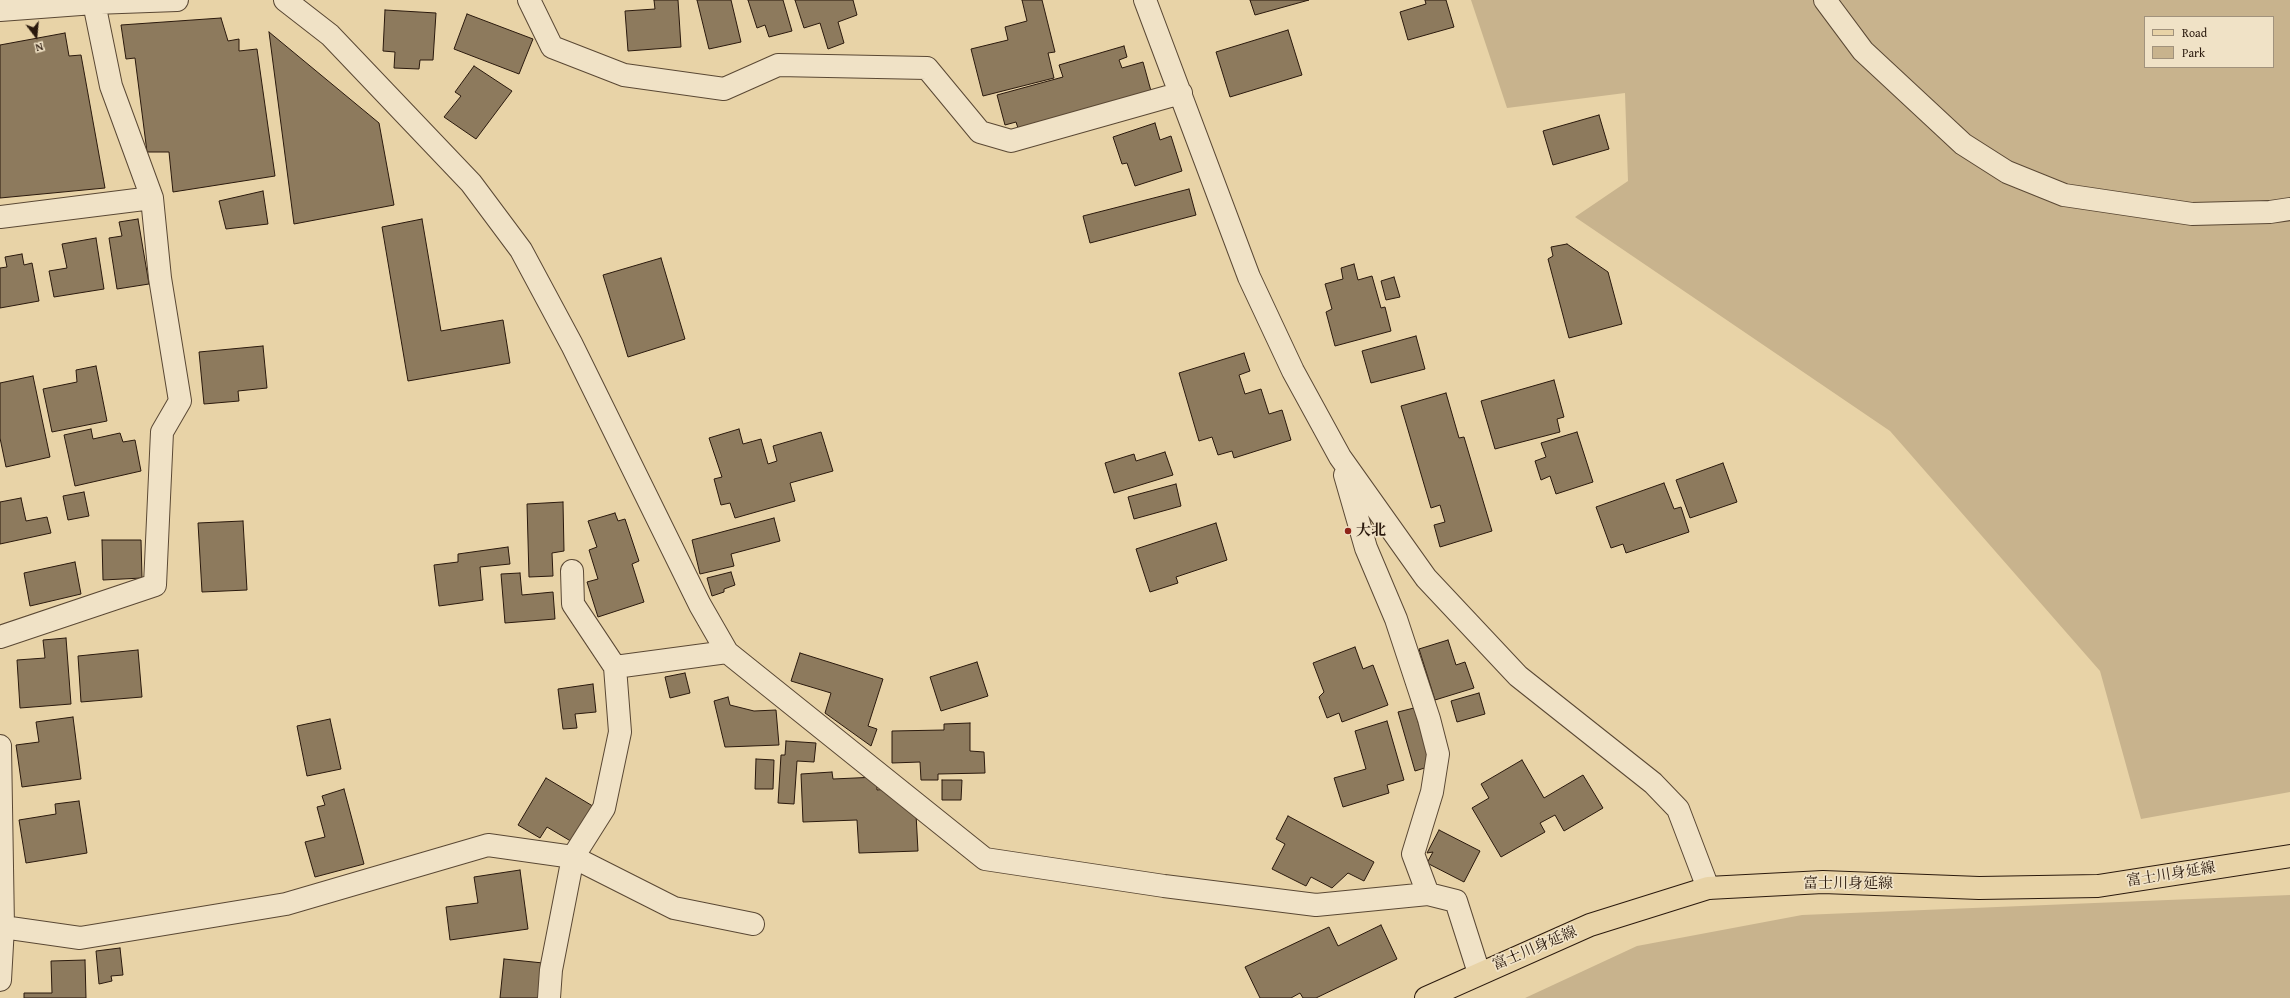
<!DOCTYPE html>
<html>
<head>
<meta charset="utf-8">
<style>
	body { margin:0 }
	#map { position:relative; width:2290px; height:998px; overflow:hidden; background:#e8d3a7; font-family:"Gentium Book Plus",serif }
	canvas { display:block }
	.legend { position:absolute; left:2144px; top:16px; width:130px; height:52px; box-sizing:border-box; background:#f0e2c6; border:1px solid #a1927c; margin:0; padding:5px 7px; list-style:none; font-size:12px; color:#2a190d }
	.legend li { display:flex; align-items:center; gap:8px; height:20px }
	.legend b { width:20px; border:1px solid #a1927c }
	.north { position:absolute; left:16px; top:16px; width:40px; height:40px; -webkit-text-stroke:3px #f0e2c6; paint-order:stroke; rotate:164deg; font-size:11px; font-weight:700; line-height:16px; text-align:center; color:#2a190d }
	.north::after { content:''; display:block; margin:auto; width:14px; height:18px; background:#2a190d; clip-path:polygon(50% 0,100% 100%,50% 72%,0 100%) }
</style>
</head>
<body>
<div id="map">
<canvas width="2290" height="998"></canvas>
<ul class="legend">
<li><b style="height:5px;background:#e8d3a7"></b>Road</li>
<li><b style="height:11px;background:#c8b38d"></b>Park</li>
</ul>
<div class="north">N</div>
</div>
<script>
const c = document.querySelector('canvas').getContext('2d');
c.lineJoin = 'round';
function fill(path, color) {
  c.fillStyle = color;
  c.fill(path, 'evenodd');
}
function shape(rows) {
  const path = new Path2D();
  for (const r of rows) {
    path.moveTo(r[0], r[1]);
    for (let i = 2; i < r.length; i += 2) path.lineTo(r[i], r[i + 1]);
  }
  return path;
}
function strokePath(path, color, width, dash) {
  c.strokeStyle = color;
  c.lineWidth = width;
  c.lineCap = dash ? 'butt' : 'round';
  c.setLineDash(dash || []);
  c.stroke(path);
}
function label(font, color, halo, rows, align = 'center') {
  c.font = font + ' "Gentium Book Plus","Noto Serif JP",serif';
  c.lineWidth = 3.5;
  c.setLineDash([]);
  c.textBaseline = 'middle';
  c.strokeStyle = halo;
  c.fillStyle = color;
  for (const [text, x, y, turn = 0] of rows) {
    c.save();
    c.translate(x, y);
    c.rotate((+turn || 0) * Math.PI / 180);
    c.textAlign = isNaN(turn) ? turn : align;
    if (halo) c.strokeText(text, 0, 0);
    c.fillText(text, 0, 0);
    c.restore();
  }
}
const green = shape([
	[1471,0,2290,0,2290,792,2141,819,2100,671,1890,431,1575,217,1628,181,1625,93,1507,108],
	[2145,17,2273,17,2273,67,2145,67],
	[2290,895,2290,998,1525,998,1637,946,1802,915]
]);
const building = shape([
	[654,0,678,0,681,47,628,51,625,11,655,9,654,0],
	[697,0,731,0,741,42,709,49,697,0],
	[748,0,783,0,792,31,769,37,765,25,757,28,748,0],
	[795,0,853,0,857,15,838,22,844,43,828,49,820,23,804,28,795,0],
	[1022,0,1042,0,1055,52,1048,53,1054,78,983,96,971,49,1008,40,1005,27,1027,21,1022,0],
	[1250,0,1309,0,1255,15,1250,0],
	[1425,0,1446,0,1454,27,1408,40,1400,12,1426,4,1425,0],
	[385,10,436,13,433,60,420,60,419,69,394,68,395,52,383,51,385,10],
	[467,14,533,39,519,74,454,49,467,14],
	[221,18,228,41,239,39,239,51,257,49,275,176,173,192,169,152,147,152,135,58,126,59,121,25,221,18],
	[1288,30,1302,75,1230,97,1216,52,1288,30],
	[269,32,379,123,394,205,294,224,269,32],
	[65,33,69,56,81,55,105,188,0,198,0,45,65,33],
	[1124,46,1127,57,1119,60,1122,68,1143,62,1151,91,1018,128,1016,122,1005,125,997,95,1063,77,1059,65,1124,46],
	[474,66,512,91,476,139,444,117,461,96,455,92,474,66],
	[1599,115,1609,149,1553,165,1543,131,1599,115],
	[1155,123,1160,140,1171,136,1182,171,1135,186,1127,163,1122,164,1113,137,1155,123],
	[1189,189,1196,215,1090,243,1083,216,1189,189],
	[263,191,268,224,226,229,219,201,263,191],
	[138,219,149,284,117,289,109,238,122,236,119,222,138,219],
	[422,219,441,331,503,320,510,363,408,381,382,227,422,219],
	[96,238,104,289,54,297,49,271,67,268,62,244,96,238],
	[1567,244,1608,272,1622,324,1569,338,1548,259,1553,256,1551,247,1567,244],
	[22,254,24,265,32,263,39,301,0,308,0,268,7,267,5,257,22,254],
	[661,258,685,339,628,357,603,275,661,258],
	[1354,264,1358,280,1372,276,1381,308,1385,307,1391,331,1335,346,1326,312,1332,309,1325,284,1343,279,1341,268,1354,264],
	[1394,277,1400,297,1386,300,1381,281,1394,277],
	[1416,336,1425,369,1371,383,1362,351,1416,336],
	[263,346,267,388,238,391,239,401,204,404,199,352,263,346],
	[1244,353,1250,371,1239,375,1245,394,1261,389,1269,414,1282,410,1291,440,1234,458,1232,451,1218,455,1212,437,1199,441,1179,373,1244,353],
	[96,366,107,421,52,432,43,389,77,382,76,370,96,366],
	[33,376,50,457,6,467,0,438,0,383,33,376],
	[1554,380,1564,417,1557,419,1560,432,1495,449,1481,401,1554,380],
	[1446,393,1459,438,1464,437,1492,531,1440,547,1434,525,1445,522,1440,505,1431,508,1401,406,1446,393],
	[91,429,93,439,120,433,123,442,135,440,141,471,75,486,64,435,91,429],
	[739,429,743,444,761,439,768,464,777,461,773,446,821,432,833,471,790,483,795,501,735,518,730,503,721,505,714,479,722,477,709,438,739,429],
	[1577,432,1593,482,1556,494,1550,476,1541,480,1535,461,1546,457,1541,443,1577,432],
	[1165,452,1173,475,1114,493,1105,463,1134,454,1136,461,1165,452],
	[1723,463,1737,502,1690,518,1676,480,1723,463],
	[1664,483,1674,509,1681,507,1689,532,1626,553,1623,544,1611,548,1596,507,1664,483],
	[1176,484,1181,506,1134,519,1128,497,1176,484],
	[84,492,89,516,68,520,63,496,84,492],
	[21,498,26,521,47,517,51,533,0,544,0,502,21,498],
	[563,502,564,551,552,553,553,576,529,577,527,504,563,502],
	[615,513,618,521,625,519,639,561,632,564,644,602,598,617,587,582,598,579,589,550,597,547,588,521,615,513],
	[774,518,780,541,731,554,734,566,700,574,692,540,774,518],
	[243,521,247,590,202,592,198,523,243,521],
	[1216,523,1227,560,1176,577,1178,583,1150,592,1136,549,1216,523],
	[102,540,141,540,142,578,103,580,102,540],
	[508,547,510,564,480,567,483,600,439,606,434,565,458,562,458,554,508,547],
	[75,562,81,594,30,606,24,573,75,562],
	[731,572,735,585,724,589,724,592,712,596,707,578,731,572],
	[520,573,522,595,553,592,555,619,505,623,501,574,520,573],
	[66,638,71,704,20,708,17,660,45,658,43,640,66,638],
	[1448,640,1456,665,1465,662,1474,688,1435,700,1419,649,1448,640],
	[1355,647,1363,669,1373,665,1388,705,1342,722,1339,713,1327,718,1319,697,1324,692,1313,663,1355,647],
	[138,650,142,697,81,702,78,656,138,650],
	[800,653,883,679,868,726,877,729,871,746,825,713,831,693,791,681,800,653],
	[977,662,988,696,941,711,930,677,977,662],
	[685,673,690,693,670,698,665,677,685,673],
	[593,684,596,712,575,714,577,728,563,729,558,689,593,684],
	[1479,693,1485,714,1457,722,1451,701,1479,693],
	[728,697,730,705,754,711,776,710,779,745,725,747,714,701,728,697],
	[1414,708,1431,766,1415,771,1398,712,1414,708],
	[73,717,81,779,22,787,16,745,39,742,36,722,73,717],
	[330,719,341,769,307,776,297,726,330,719],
	[1387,721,1404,780,1387,785,1389,793,1343,807,1334,778,1366,769,1355,731,1387,721],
	[970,723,970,751,984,752,985,773,938,774,938,780,921,780,920,762,892,763,892,731,944,730,944,724,970,723],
	[786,741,816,743,814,762,797,761,794,804,778,803,781,755,785,755,786,741],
	[756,759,774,760,773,789,755,789,756,759],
	[1522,760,1544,798,1583,775,1603,808,1564,831,1555,815,1540,823,1545,832,1501,857,1472,808,1489,798,1481,784,1522,760],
	[832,772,833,779,877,777,877,790,887,789,916,814,918,851,859,853,857,820,803,822,801,774,832,772],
	[546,778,596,808,574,843,547,827,540,838,518,825,546,778],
	[942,780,962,780,961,800,942,800,942,780],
	[344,789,364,864,315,877,305,842,325,837,317,807,325,805,322,796,344,789],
	[79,801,87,853,26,863,19,820,56,814,55,804,79,801],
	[1288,816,1374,862,1364,881,1348,873,1332,888,1311,877,1306,886,1272,869,1285,844,1276,839,1288,816],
	[1439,830,1480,851,1464,882,1427,863,1433,852,1427,853,1439,830],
	[520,870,528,929,450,940,446,907,478,903,474,877,520,870],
	[1381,925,1397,959,1316,998,1303,998,1300,993,1291,998,1260,998,1245,967,1329,927,1338,946,1381,925],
	[120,948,123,975,111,976,112,981,99,984,96,951,120,948],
	[504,959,543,963,539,998,500,998,504,959],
	[85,960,86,998,24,998,24,993,52,993,51,961,85,960]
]);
const minor = shape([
	[285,0,330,35,471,183,521,250,572,345,700,605,727,652,985,859,1164,886,1316,905,1428,894,1456,901,1479,973],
	[529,0,552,47,624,75,724,89,778,65,927,68,980,132,1011,141,1181,93],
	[1145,0,1249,277,1293,371,1340,457,1426,578,1518,676,1653,783,1678,809,1708,888],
	[1825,0,1863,51,1963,144,2007,172,2064,195,2192,214,2270,212,2290,209],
	[0,10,94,3,177,0],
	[0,217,152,198],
	[1345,475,1366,548,1396,619,1429,719,1438,754,1432,792,1413,854,1428,894],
	[0,637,155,585,162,432,180,401,160,278,152,198,111,86,94,3],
	[615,667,727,652],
	[0,746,3,927,0,980],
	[3,927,80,938,286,904,488,845,573,857,674,908,753,924],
	[549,998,551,970,573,857,604,808,620,732,615,667,573,604,572,571]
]);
const major = shape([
	[1426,998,1590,925,1708,888,1823,882,1979,888,2098,886,2290,856]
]);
const markers = [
	[1348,531,4,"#8f2418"]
];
const poiNames = [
	["大北",1356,531]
];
const streetNames = [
	["富士川身延線",2171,875,-9],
	["富士川身延線",1848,884],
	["富士川身延線",1535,949,-23]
];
fill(green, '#c8b38d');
fill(building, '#8d7a5d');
strokePath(building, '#2a190d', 1);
strokePath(minor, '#5a4834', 24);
strokePath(major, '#2a190d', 24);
strokePath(minor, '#f0e2c6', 22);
strokePath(major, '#e8d3a7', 22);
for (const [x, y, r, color] of markers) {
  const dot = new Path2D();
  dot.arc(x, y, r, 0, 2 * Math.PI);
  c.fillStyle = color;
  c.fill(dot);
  strokePath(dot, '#f0e2c6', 1.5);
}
label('bold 15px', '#2a190d', '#f0e2c6', poiNames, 'left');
label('15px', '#2a190d', '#f0e2c6', streetNames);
</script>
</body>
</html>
